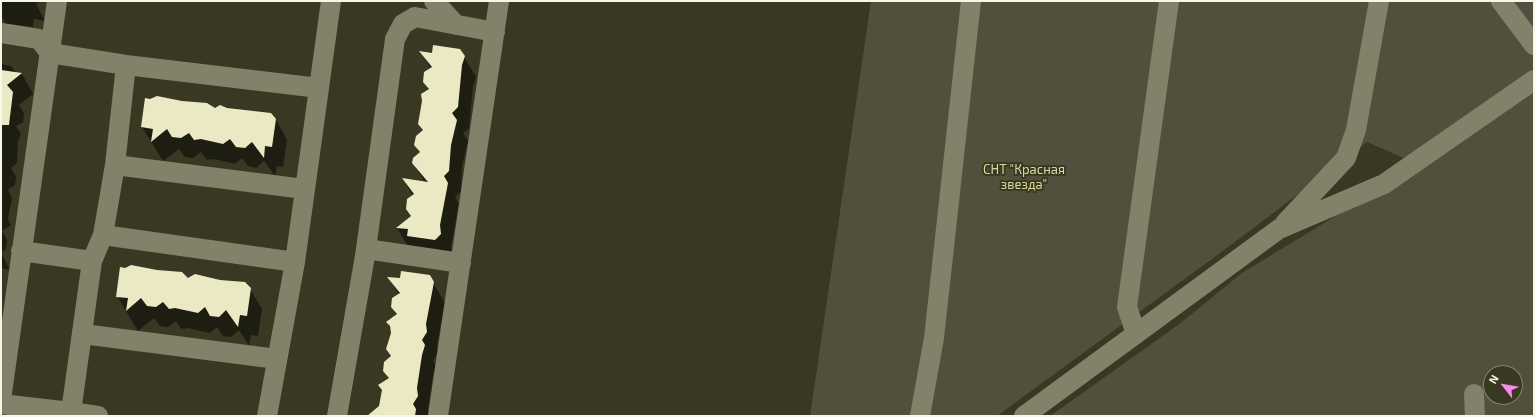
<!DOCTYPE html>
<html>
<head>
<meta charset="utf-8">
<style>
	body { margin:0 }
	#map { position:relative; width:1535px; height:417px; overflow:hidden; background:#393823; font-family:"Exo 2",sans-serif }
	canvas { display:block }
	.frame { position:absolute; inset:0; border:2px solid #f6f6e9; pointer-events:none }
	.north { position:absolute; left:1483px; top:365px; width:40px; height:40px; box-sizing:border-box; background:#393823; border:1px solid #858472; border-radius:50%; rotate:301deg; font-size:11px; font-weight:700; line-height:16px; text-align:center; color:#f6f6e9 }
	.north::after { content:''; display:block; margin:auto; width:14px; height:18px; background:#f689ed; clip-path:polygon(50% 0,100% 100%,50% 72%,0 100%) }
</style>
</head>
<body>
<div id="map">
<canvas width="1535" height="417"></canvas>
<div class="frame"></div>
<div class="north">N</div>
</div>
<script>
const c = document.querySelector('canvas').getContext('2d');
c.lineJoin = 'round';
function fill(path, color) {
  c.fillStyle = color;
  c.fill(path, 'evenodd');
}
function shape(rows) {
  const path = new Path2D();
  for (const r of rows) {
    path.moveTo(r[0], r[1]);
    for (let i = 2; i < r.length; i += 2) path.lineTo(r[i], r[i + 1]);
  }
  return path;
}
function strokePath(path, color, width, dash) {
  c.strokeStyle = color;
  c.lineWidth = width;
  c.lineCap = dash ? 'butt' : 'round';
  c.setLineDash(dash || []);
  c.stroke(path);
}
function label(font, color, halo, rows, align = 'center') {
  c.font = font + ' "Exo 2",sans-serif';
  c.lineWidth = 4;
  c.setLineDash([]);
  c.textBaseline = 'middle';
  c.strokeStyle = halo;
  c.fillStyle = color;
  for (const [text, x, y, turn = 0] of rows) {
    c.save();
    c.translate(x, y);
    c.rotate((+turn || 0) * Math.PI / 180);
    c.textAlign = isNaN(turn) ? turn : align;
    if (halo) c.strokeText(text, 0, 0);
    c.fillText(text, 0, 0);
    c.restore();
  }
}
const green = shape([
	[871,1,1534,1,1534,70,1406,159,1367,142,1231,245,997,416,810,416],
	[1534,86,1534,416,1050,416,1178,325,1242,273,1393,181],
	[1491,373,1515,373,1515,397,1491,397]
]);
const shadow = shape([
	[1,1,41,1,36,4,45,21,34,19,33,27,6,24,1,15],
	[421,52,464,57,476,77,473,86,469,128,463,133,468,141,462,166,461,191,455,197,459,204,451,246,452,255,409,248,397,228,411,217,407,208,413,196,404,180,425,182,413,162,420,153,415,145,423,131,419,123,429,90,424,81,431,69],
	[1,64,11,66,16,73,22,74,33,94,19,105,24,113,23,122,16,126,21,134,18,141,17,163,11,168,16,177,15,185,8,190,12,198,8,219,11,225,2,231,7,240,6,249,1,253],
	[146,100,227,109,276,119,287,140,283,167,277,166,275,176,264,161,256,168,248,166,242,158,235,164,213,159,207,160,201,152,193,158,185,157,179,149,163,161,142,127],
	[1,253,10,270,1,268],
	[429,276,445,303,437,345,438,353,433,361,436,366,433,375,428,408,429,416,380,416,383,392,379,386,389,379,384,370,391,357,387,349,392,333,388,322,397,316,392,307,399,295,389,278,401,280],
	[187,280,250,289,262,309,258,336,251,335,249,346,239,330,231,337,223,336,217,327,210,333,188,328,181,329,176,321,168,327,160,326,154,318,138,331,117,296]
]);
const building = shape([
	[433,45,460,49,465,56,462,65,458,107,452,113,457,120,451,145,449,171,444,176,448,183,440,225,441,234,435,240,407,236,408,229,396,228,411,216,406,209,407,199,414,194,402,178,428,182,412,163,413,158,420,152,414,145,416,136,423,130,418,124,422,101,421,94,429,89,423,82,424,72,432,67,419,51,432,53],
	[1,70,22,73,7,85,13,92,9,125,1,125],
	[157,96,182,101,207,103,215,108,220,105,227,108,271,113,276,119,272,147,265,146,264,158,252,142,245,148,236,147,230,139,223,144,201,139,194,140,189,133,181,138,172,137,167,129,151,142,153,129,141,127,145,98,150,99],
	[131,265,157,270,182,272,188,278,195,274,220,280,245,282,251,288,247,316,240,315,238,327,226,310,219,317,210,316,205,307,198,313,175,308,169,309,163,302,156,307,147,306,141,298,126,311,128,298,116,297,120,267,125,268],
	[401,271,430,275,434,282,426,324,427,332,422,340,425,345,422,355,417,388,418,396,413,404,416,409,415,416,367,416,379,406,382,390,378,385,389,378,383,371,384,362,391,356,386,349,391,333,390,326,386,322,397,314,391,307,392,298,400,293,387,277,400,278]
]);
const minor = shape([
	[434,1,456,25],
	[1501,1,1534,45],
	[1,33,39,39,50,53,126,65,319,88,295,262,267,416],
	[319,88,331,1],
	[115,165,304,189],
	[1285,223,1346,158,1356,130,1379,1],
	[103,235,295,262],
	[366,249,461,263],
	[21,251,92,261],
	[83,334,277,359],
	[1136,334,1127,307,1169,1],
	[1474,394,1475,416],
	[1,400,57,1],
	[1,404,71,412],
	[98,416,71,412,92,261,103,235,115,165,126,65],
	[337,416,365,256,395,39,403,24,415,17,495,32],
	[438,416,499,1],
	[920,416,934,338,971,1],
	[1024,416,1279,229,1384,184,1534,80]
]);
const parkNames = [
	["СНТ \"Красная",1024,170],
	["звезда\"",1024,185]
];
fill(green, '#51503d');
fill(shadow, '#0007');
fill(building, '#ebe9c4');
strokePath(minor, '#82816a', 20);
label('13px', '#dbd89b', '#393823', parkNames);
</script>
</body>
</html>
